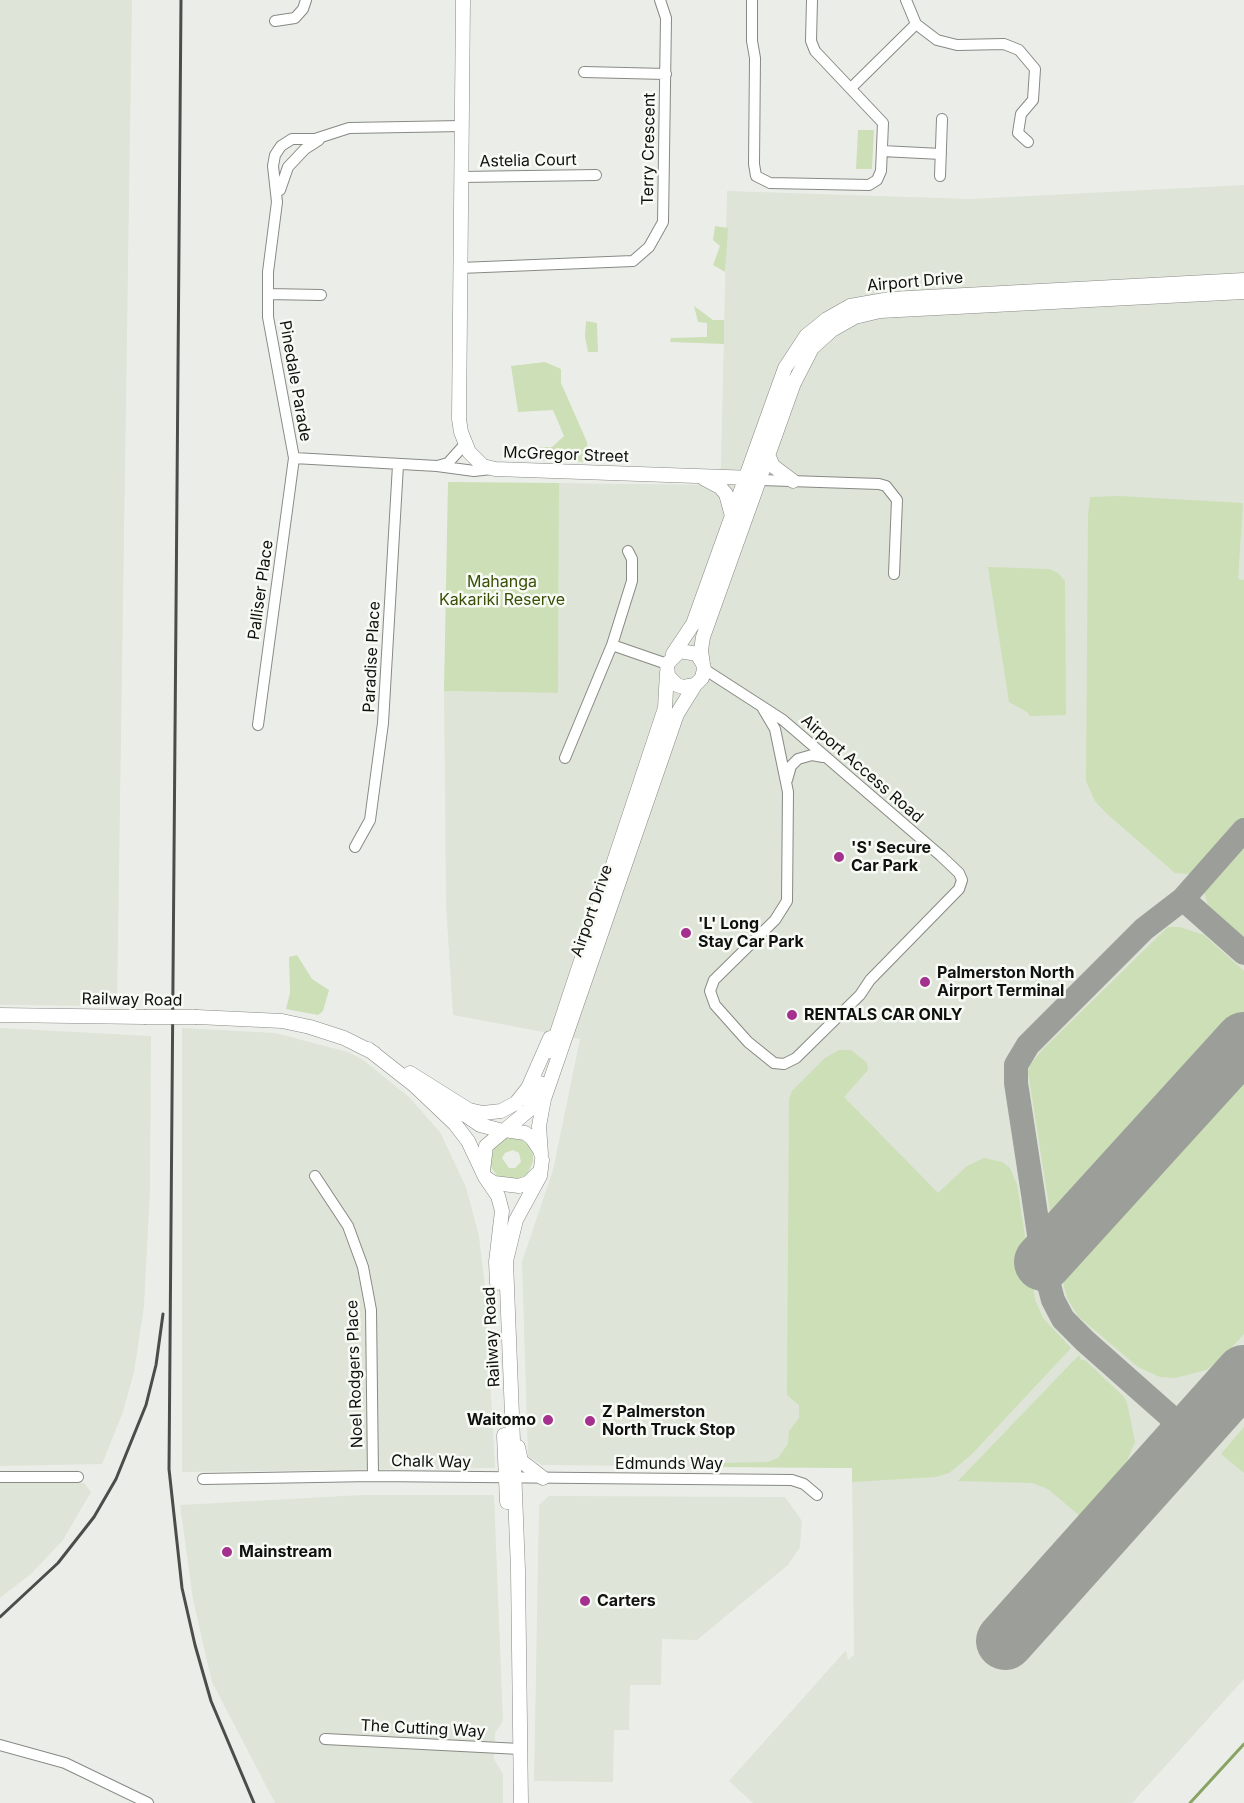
<!DOCTYPE html>
<html>
<head>
<meta charset="utf-8">
<style>
	body { margin:0 }
	canvas { display:block; background:#ebeee8 }
</style>
</head>
<body>
<canvas width="1244" height="1803"></canvas>
<script>
const c = document.querySelector('canvas').getContext('2d');
c.lineJoin = 'round';
function fill(path, color) {
  c.fillStyle = color;
  c.fill(path, 'evenodd');
}
function shape(rows) {
  const path = new Path2D();
  for (const r of rows) {
    path.moveTo(r[0], r[1]);
    for (let i = 2; i < r.length; i += 2) path.lineTo(r[i], r[i + 1]);
  }
  return path;
}
function strokePath(path, color, width, dash) {
  c.strokeStyle = color;
  c.lineWidth = width;
  c.lineCap = dash ? 'butt' : 'round';
  c.setLineDash(dash || []);
  c.stroke(path);
}
function label(font, color, halo, rows, align = 'center') {
  c.font = font + ' Inter,sans-serif';
  c.lineWidth = 5;
  c.setLineDash([]);
  c.textBaseline = 'middle';
  c.strokeStyle = halo;
  c.fillStyle = color;
  for (const [text, x, y, turn = 0] of rows) {
    c.save();
    c.translate(x, y);
    c.rotate((+turn || 0) * Math.PI / 180);
    c.textAlign = isNaN(turn) ? turn : align;
    if (halo) c.strokeText(text, 0, 0);
    c.fillText(text, 0, 0);
    c.restore();
  }
}
const built = shape([
	[0,0,132,0,117,1006,0,1005],
	[1244,185,1244,1679,1132,1803,753,1803,729,1781,846,1650,848,1660,854,1655,852,1468,542,1465,528,1456,522,1262,553,1170,580,1039,453,1015,446,905,444,691,558,693,559,483,714,485,721,467,727,191,970,199],
	[0,1028,151,1036,150,1191,144,1306,134,1372,123,1412,102,1464,0,1466],
	[182,1028,275,1033,348,1052,362,1059,409,1097,440,1132,466,1187,479,1236,485,1288,495,1468,182,1472],
	[0,1482,84,1483,91,1492,63,1540,32,1573,0,1598],
	[361,1495,494,1495,503,1721,495,1733,494,1759,503,1774,503,1803,275,1803,212,1682,193,1600,180,1505],
	[549,1496,785,1497,802,1521,800,1547,788,1565,697,1640,662,1639,661,1685,630,1685,629,1730,614,1730,613,1782,534,1781,539,1505]
]);
const green = shape([
	[858,130,874,130,872,169,856,169],
	[715,226,728,228,725,272,713,265,720,246,713,240],
	[694,306,713,320,724,320,724,344,670,342,671,338,707,337,707,323,698,322],
	[586,321,597,323,598,352,588,352,585,337],
	[545,362,561,369,561,383,587,442,589,462,530,460,534,447,552,447,564,436,553,410,518,412,511,366],
	[448,482,559,483,558,693,444,691],
	[1119,496,1243,503,1238,579,1244,580,1244,819,1199,869,1196,867,1189,874,1175,873,1106,813,1095,801,1086,781,1088,515,1090,497],
	[988,567,1049,569,1058,573,1065,581,1066,715,1030,716,1027,712,1009,702],
	[1244,841,1244,938,1208,905,1204,892,1209,879],
	[1168,927,1180,927,1204,935,1244,971,1244,1334,1220,1360,1206,1370,1175,1378,1160,1377,1138,1367,1078,1316,1067,1298,1058,1263,1028,1072,1030,1065,1042,1050],
	[297,955,312,979,329,990,323,1011,318,1015,286,1009,290,993,289,957],
	[839,1050,851,1050,867,1063,868,1070,844,1097,938,1193,967,1166,984,1158,1002,1162,1010,1168,1017,1185,1035,1300,1043,1318,1071,1348,971,1455,949,1473,935,1477,852,1482,852,1468,714,1467,720,1463,768,1462,778,1458,788,1444,789,1431,799,1418,799,1405,787,1395,789,1099,792,1091,825,1058],
	[507,1137,521,1139,531,1148,533,1155,533,1162,527,1175,514,1181,499,1178,490,1166,491,1150,500,1140],
	[513,1150,519,1153,521,1162,515,1168,509,1168,502,1158,505,1153],
	[1079,1355,1081,1360,1085,1360,1124,1397,1127,1403,1135,1442,1125,1465,1080,1516,1048,1489,1032,1483,958,1481],
	[1244,1427,1244,1473,1221,1454]
]);
const stream = shape([
	[1190,1803,1244,1744]
]);
const taxiway = shape([
	[1183,899,1244,953],
	[1190,1434,1085,1341,1063,1319,1053,1300,1043,1262,1033,1194,1016,1083,1016,1065,1028,1045,1144,929,1183,899,1244,830]
]);
const runway = shape([
	[1043,1262,1244,1041],
	[1005,1641,1244,1374]
]);
const street = shape([
	[752,0,752,41,755,58,754,164,756,176,770,183,869,185,877,180,881,171,883,123,815,51,811,41,812,0],
	[906,0,916,24,937,40,957,45,1004,44,1019,50,1035,69,1033,100,1021,114,1018,133,1028,142],
	[275,21,295,18,303,9,306,0],
	[584,72,666,74],
	[851,88,916,24],
	[882,151,941,154],
	[940,176,942,119],
	[461,177,596,175],
	[280,190,288,167,305,149,319,140],
	[460,268,633,261,649,247,663,222,666,18,660,0],
	[268,294,321,295],
	[294,458,437,466,474,471,491,469],
	[437,466,448,463,465,444],
	[761,480,879,484,886,486,897,500,894,574],
	[612,645,667,664],
	[704,669,783,720,941,856,959,873,962,880,959,889,870,980,860,995,796,1058,784,1064,774,1063,748,1042,715,1005,710,991,714,980,775,920,787,901,788,792,775,729,762,707],
	[258,725,294,458,268,317,268,272,277,202,273,166,275,155,281,146,292,139,315,139,349,128,462,126],
	[565,758,612,645,632,581,632,559,628,551],
	[787,780,791,766,798,759,812,755,823,757],
	[355,847,370,820,383,723,398,465],
	[315,1176,348,1226,363,1267,371,1310,373,1476],
	[0,1477,78,1477],
	[203,1479,373,1476,792,1480,804,1484,817,1495],
	[325,1739,520,1749],
	[0,1745,65,1763,148,1803]
]);
const secondary = shape([
	[463,0,459,419,461,432,469,452,483,466,495,469,754,478],
	[769,457,773,466,793,481],
	[703,478,720,487,726,494,732,516],
	[673,654,693,624,785,368,806,336,827,319,850,306,890,299,1244,280],
	[703,664,697,654,680,651,667,664,668,676,677,685,683,687,695,685,702,678,704,669,703,664,701,651,701,650,703,637,794,383,812,348,832,330,855,317,880,311,1244,292],
	[0,1015,144,1017],
	[197,1017,282,1021,310,1027,344,1038,374,1053],
	[368,1049,414,1085,455,1124,468,1141,485,1177,494,1183,519,1186,528,1183,537,1174],
	[551,1051,665,708,667,672],
	[410,1073,469,1110,483,1113,501,1111,516,1103,528,1088,550,1038],
	[442,1099,480,1125,503,1131],
	[505,1130,529,1110,540,1083],
	[541,1154,539,1126,544,1099,677,714,695,685],
	[483,1171,486,1146,505,1130,525,1133,532,1138,540,1150],
	[485,1177,498,1196,502,1211,496,1262,497,1283],
	[504,1435,507,1502],
	[518,1447,521,1461,543,1478],
	[521,1803,518,1570,506,1261,516,1220,540,1176,542,1160]
]);
const rail = shape([
	[181,0,169,1469,182,1588,195,1645,211,1701,254,1803],
	[0,1617,58,1563,94,1517,116,1479,146,1405,156,1365,163,1314]
]);
const secondaryBridge = shape([
	[144,1017,197,1017]
]);
const markers = [
	[839,857,6,"#a3318d"],
	[686,933,6,"#a3318d"],
	[925,982,6,"#a3318d"],
	[792,1015,6,"#a3318d"],
	[548,1420,6,"#a3318d"],
	[590,1421,6,"#a3318d"],
	[227,1552,6,"#a3318d"],
	[585,1601,6,"#a3318d"]
];
const streetNames = [
	["Terry Crescent",649,149,-89],
	["Astelia Court",528,161,-1],
	["Airport Drive",915,282,-5],
	["Pinedale Parade",295,381,80],
	["McGregor Street",566,455,2],
	["Palliser Place",261,590,-82],
	["Paradise Place",372,657,-87],
	["Airport Access Road",862,769,41],
	["Airport Drive",592,911,-71],
	["Railway Road",132,1000,1],
	["Railway Road",492,1337,-93],
	["Noel Rodgers Place",355,1374,-92],
	["Chalk Way",431,1462,1],
	["Edmunds Way",669,1464],
	["The Cutting Way",423,1729,3]
];
const parkNames = [
	["Mahanga",502,582],
	["Kakariki Reserve",502,600]
];
const poiNames = [
	["'S' Secure",851,848],
	["Car Park",851,866],
	["'L' Long",698,924],
	["Stay Car Park",698,942],
	["Palmerston North",937,973],
	["Airport Terminal",937,991],
	["RENTALS CAR ONLY",804,1015],
	["Z Palmerston",602,1412],
	["North Truck Stop",602,1430],
	["Waitomo",536,1420,"right"],
	["Mainstream",239,1552],
	["Carters",597,1601]
];
fill(built, '#dee4d7');
fill(green, '#cddfb6');
strokePath(stream, '#89a363', 3);
strokePath(taxiway, '#9b9e99', 24);
strokePath(runway, '#9b9e99', 58);
strokePath(street, '#878a84', 12);
strokePath(secondary, '#878a84', 15);
strokePath(street, '#fff', 10);
strokePath(secondary, '#fff', 14);
strokePath(rail, '#4b4d4a', 3);
strokePath(secondaryBridge, '#878a84', 15, []);
strokePath(secondaryBridge, '#fff', 14);
for (const [x, y, r, color] of markers) {
  const dot = new Path2D();
  dot.arc(x, y, r, 0, 2 * Math.PI);
  c.fillStyle = color;
  c.fill(dot);
  strokePath(dot, '#f8fbf5', 2);
}
label('16px', '#10110f', '#f8fbf5', streetNames);
label('16px', '#384f05', '#f8fbf5', parkNames);
label('bold 16px', '#10110f', '#f8fbf5', poiNames, 'left');
</script>
</body>
</html>
